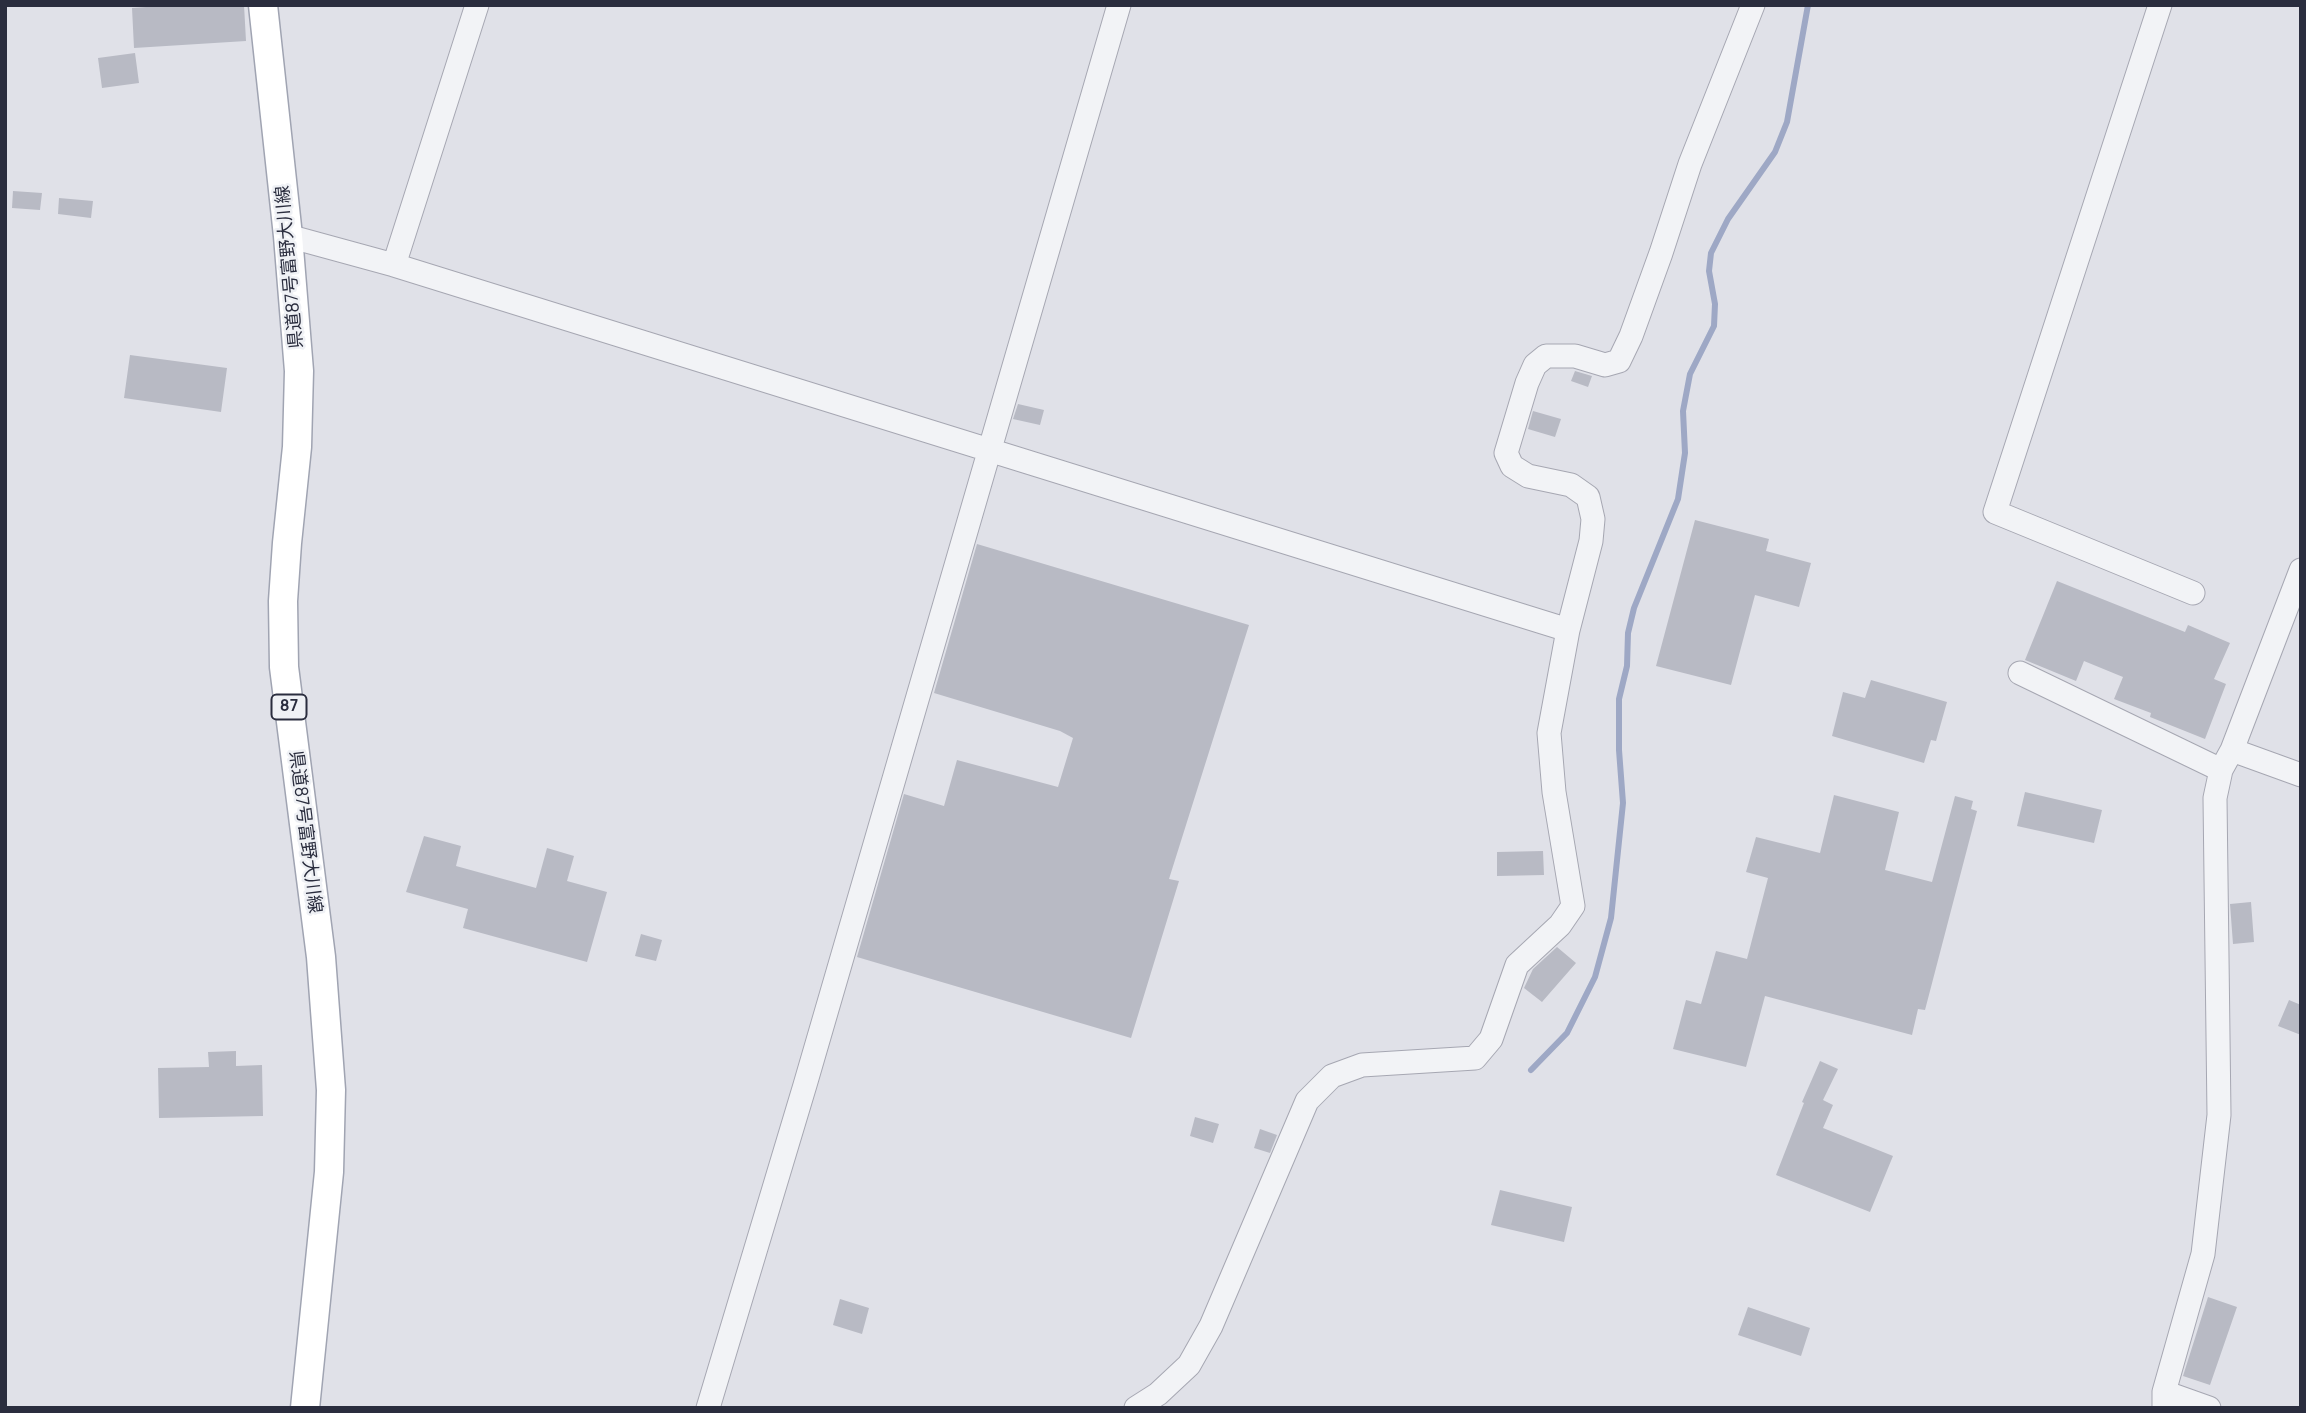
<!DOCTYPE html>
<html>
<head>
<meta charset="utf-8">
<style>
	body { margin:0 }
	#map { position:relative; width:2306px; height:1413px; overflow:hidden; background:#e0e1e8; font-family:Manrope,sans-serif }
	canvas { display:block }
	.frame { position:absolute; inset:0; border:7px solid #2a2d3e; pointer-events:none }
</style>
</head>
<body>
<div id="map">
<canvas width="2306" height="1413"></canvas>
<div class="frame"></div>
</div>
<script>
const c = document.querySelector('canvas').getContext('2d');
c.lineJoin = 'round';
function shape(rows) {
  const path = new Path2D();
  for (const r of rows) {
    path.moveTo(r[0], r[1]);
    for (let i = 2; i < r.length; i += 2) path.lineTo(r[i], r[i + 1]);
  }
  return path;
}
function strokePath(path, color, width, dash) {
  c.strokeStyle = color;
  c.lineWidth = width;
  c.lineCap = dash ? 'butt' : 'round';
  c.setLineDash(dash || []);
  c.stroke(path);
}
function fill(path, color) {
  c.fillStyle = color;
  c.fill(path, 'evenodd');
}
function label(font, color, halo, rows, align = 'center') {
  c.font = font + ' Manrope,"Noto Sans JP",sans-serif';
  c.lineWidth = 5;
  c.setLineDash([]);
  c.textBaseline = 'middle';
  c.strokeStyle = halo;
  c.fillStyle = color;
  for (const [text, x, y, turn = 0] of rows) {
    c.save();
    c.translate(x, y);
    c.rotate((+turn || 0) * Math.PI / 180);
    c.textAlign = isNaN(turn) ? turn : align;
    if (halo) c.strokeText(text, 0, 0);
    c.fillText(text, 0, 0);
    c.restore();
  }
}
const stream = shape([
	[1531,1070,1567,1033,1595,977,1611,918,1623,803,1619,750,1619,699,1627,666,1628,633,1634,608,1678,499,1685,453,1683,411,1690,374,1714,326,1715,304,1709,271,1711,253,1728,219,1775,152,1787,122,1808,5]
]);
const building = shape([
	[174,5,244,5,246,41,134,48,132,8],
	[135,53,139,83,102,88,98,58],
	[13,191,42,193,40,210,12,208],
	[59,198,93,201,91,218,58,214],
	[130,355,227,368,221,412,124,398],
	[1575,371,1592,376,1588,387,1571,381],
	[1018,404,1044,410,1040,425,1013,419],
	[1533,411,1561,419,1555,437,1528,429],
	[1695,520,1769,539,1766,551,1811,563,1799,607,1755,595,1731,685,1656,666],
	[977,544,1249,625,1169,879,1179,881,1131,1038,857,957,904,794,944,806,957,760,1058,787,1073,738,1060,731,934,693],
	[2057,581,2185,632,2188,625,2230,643,2214,679,2226,684,2205,739,2150,717,2151,713,2114,699,2123,677,2084,661,2076,681,2025,660],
	[1871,680,1947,702,1936,741,1931,740,1924,763,1832,736,1843,692,1865,698],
	[2025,792,2102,810,2094,843,2017,826],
	[1834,795,1899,812,1885,870,1932,882,1955,796,1973,801,1971,809,1977,811,1925,1010,1918,1009,1912,1035,1765,996,1746,1067,1673,1049,1686,1000,1701,1004,1716,951,1747,959,1768,878,1746,872,1756,837,1820,853],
	[424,836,461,846,456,866,536,888,547,848,574,856,567,881,607,892,587,962,463,928,468,909,406,892],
	[1543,851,1544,875,1497,876,1497,852],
	[2251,902,2254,942,2233,944,2230,904],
	[641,934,662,940,656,961,635,956],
	[1557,947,1576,963,1542,1002,1524,988,1533,969],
	[2289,1000,2301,1005,2301,1035,2278,1026],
	[236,1051,236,1066,262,1065,263,1116,159,1118,158,1068,209,1067,208,1052],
	[1820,1061,1838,1069,1823,1100,1833,1105,1823,1128,1893,1156,1870,1212,1776,1175,1804,1103,1802,1102],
	[1195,1117,1219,1124,1213,1143,1190,1136],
	[1260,1129,1277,1135,1270,1153,1254,1148],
	[1500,1190,1572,1207,1564,1242,1491,1225],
	[2208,1297,2237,1307,2210,1385,2183,1376],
	[840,1299,869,1308,862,1334,833,1325],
	[1748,1307,1810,1328,1801,1356,1738,1335]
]);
const minor = shape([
	[2160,5,1995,512,2193,593],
	[288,236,394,265,1568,630],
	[394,265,477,5],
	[2020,673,2221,770],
	[2232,750,2301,775],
	[2164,1392,2209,1408],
	[708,1408,805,1085,1119,5],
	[1136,1408,1158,1394,1189,1365,1211,1326,1307,1101,1332,1076,1362,1065,1475,1058,1491,1039,1517,965,1560,925,1573,906,1554,792,1549,733,1568,630,1591,541,1593,519,1588,497,1571,485,1528,476,1512,466,1506,453,1527,383,1535,365,1546,356,1575,356,1605,365,1619,361,1631,336,1661,253,1690,164,1753,5],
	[2164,1408,2164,1392,2203,1254,2219,1115,2215,798,2221,770,2232,750,2301,570]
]);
const major = shape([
	[263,5,288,236,299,371,297,447,287,543,283,601,284,667,321,957,331,1090,329,1172,305,1408]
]);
const shields = [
	[289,707,35]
];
const shieldNames = [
	["87",289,707]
];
const streetNames = [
	["県道87号富野大川線",290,267,-95],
	["県道87号富野大川線",305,832,83]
];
strokePath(stream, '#9ea8c5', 6);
fill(building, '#b8bac4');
strokePath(minor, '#a6a7b2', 25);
strokePath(major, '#a0a4b2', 31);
strokePath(minor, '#f2f3f6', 23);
strokePath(major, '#fff', 28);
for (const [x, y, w] of shields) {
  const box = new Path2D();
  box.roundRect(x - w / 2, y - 12.5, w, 25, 5);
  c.fillStyle = '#eff1f5';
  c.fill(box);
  strokePath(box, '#2a2d3e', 2);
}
label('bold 16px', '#2a2d3e', null, shieldNames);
label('18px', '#2a2d3e', '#eff1f5', streetNames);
</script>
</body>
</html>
